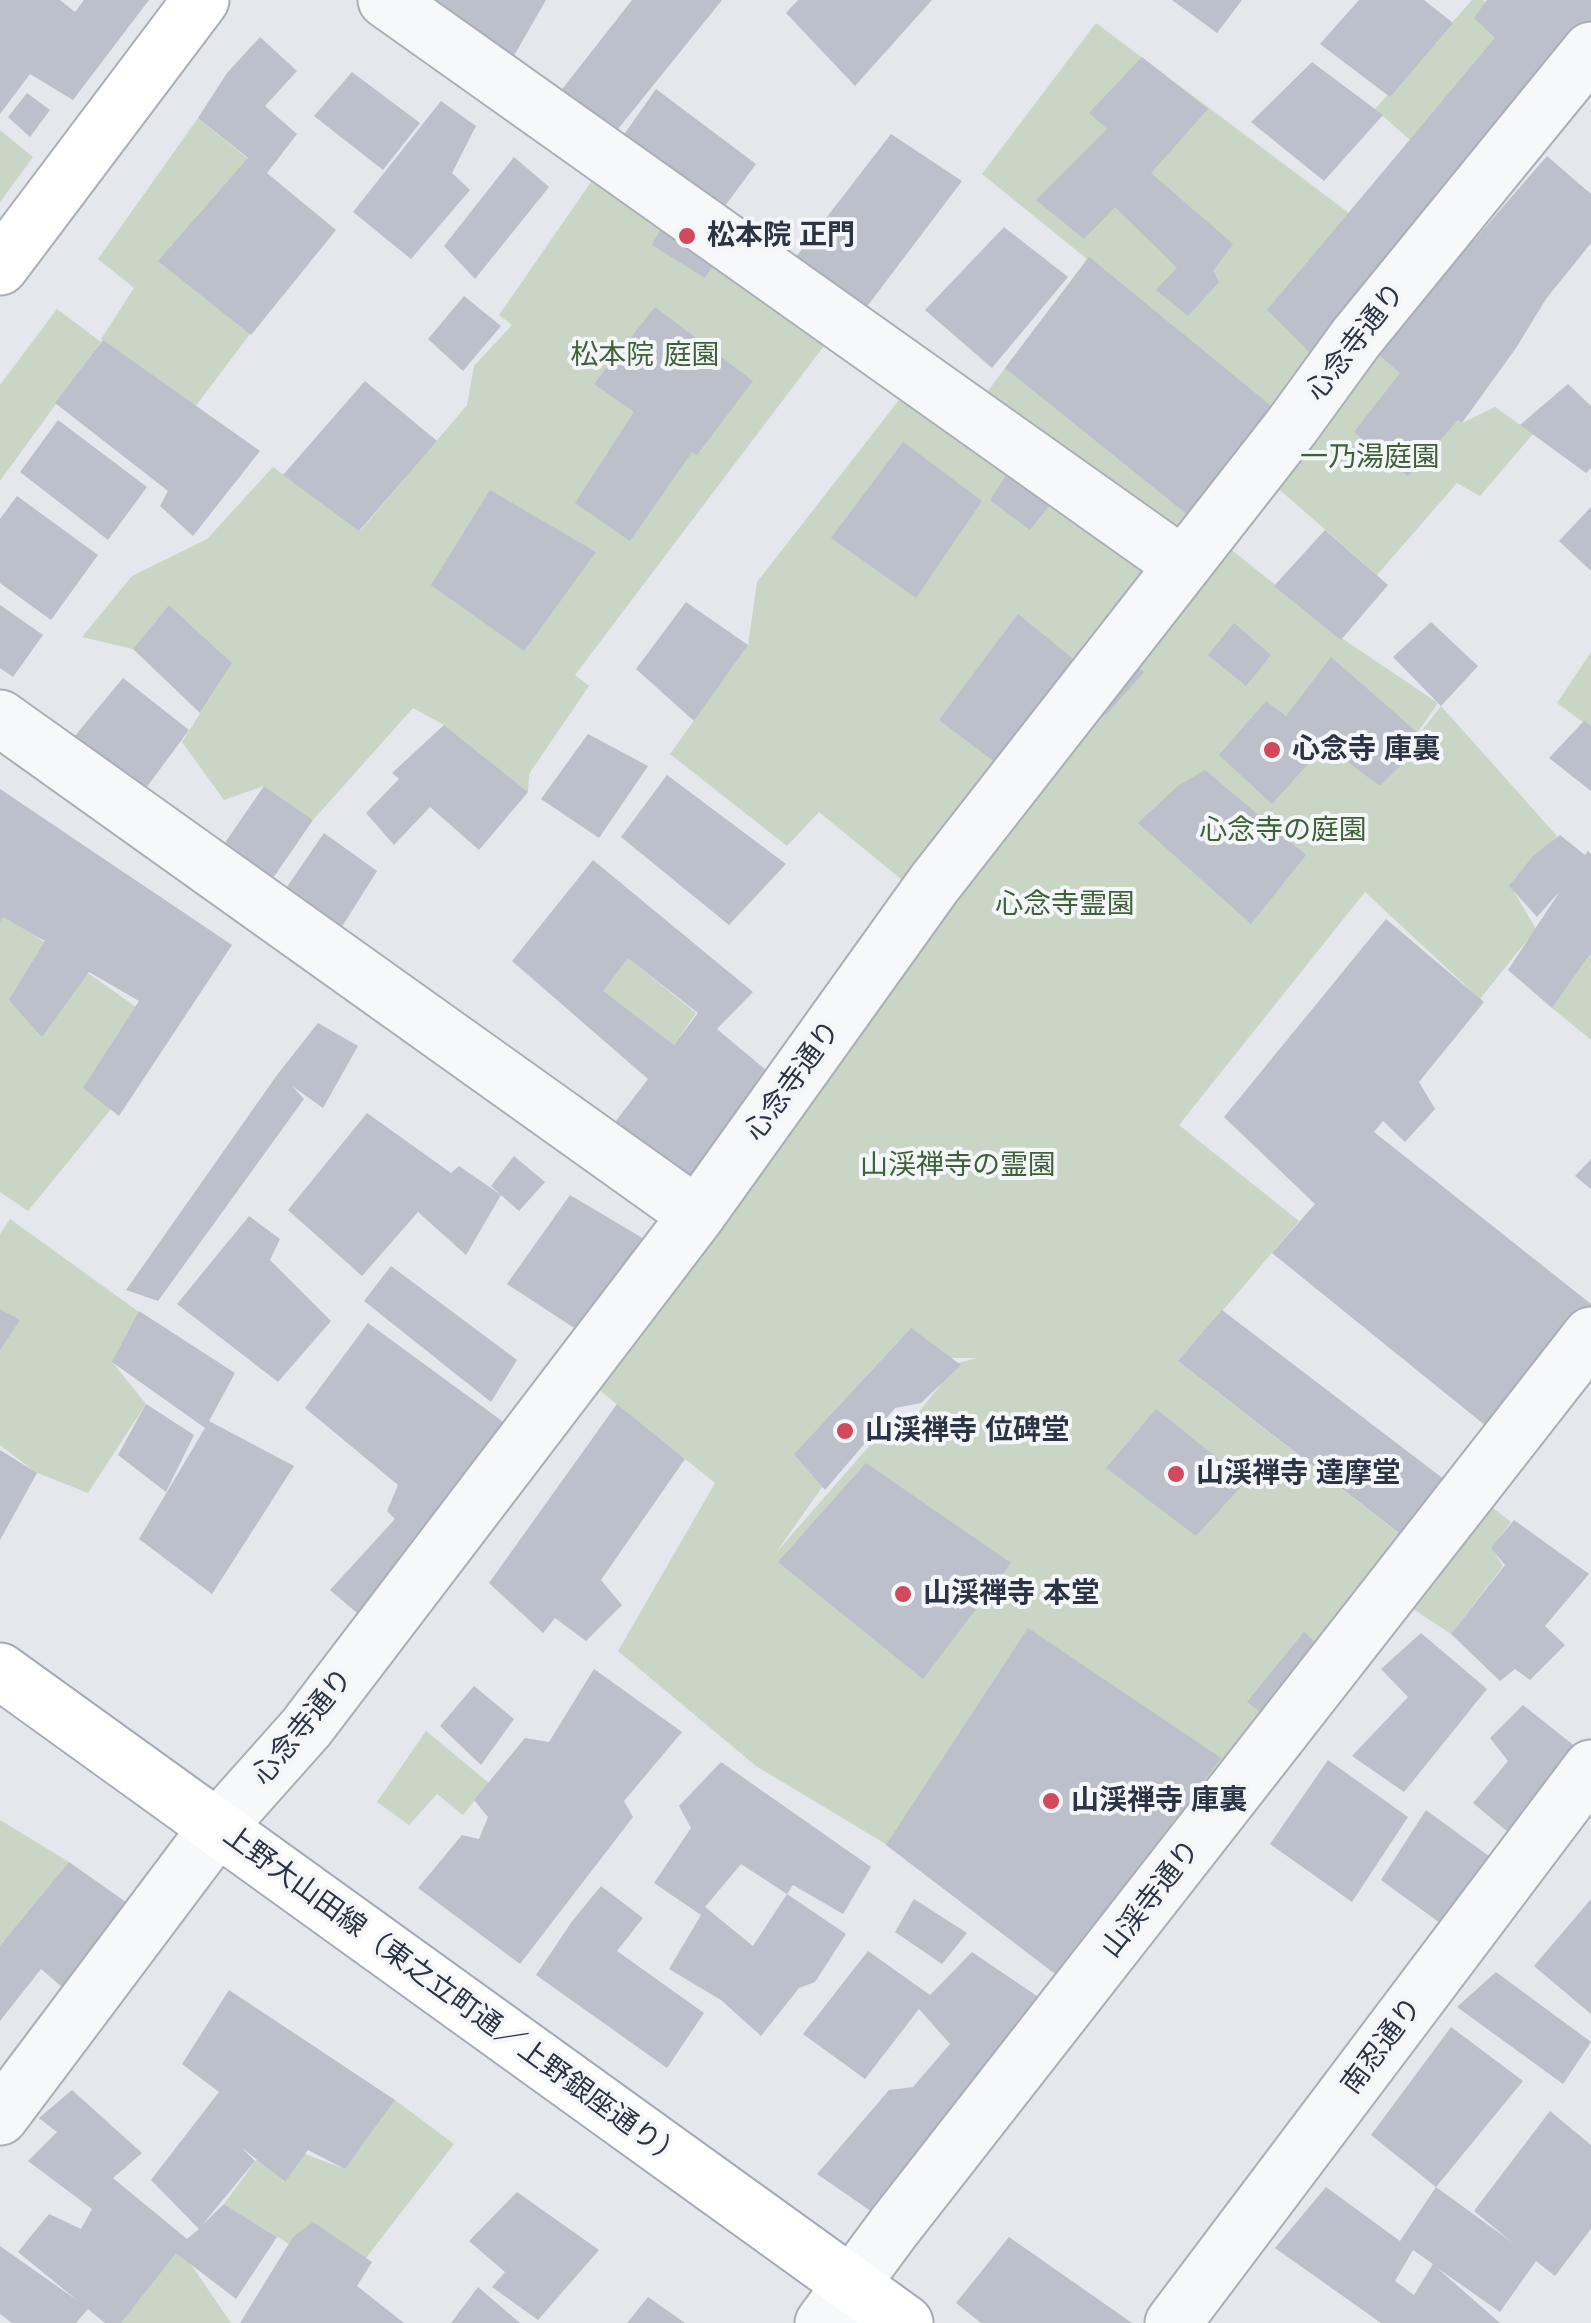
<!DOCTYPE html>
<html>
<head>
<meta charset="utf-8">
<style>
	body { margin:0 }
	canvas { display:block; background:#e4e7ec }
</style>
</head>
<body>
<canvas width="1591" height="2323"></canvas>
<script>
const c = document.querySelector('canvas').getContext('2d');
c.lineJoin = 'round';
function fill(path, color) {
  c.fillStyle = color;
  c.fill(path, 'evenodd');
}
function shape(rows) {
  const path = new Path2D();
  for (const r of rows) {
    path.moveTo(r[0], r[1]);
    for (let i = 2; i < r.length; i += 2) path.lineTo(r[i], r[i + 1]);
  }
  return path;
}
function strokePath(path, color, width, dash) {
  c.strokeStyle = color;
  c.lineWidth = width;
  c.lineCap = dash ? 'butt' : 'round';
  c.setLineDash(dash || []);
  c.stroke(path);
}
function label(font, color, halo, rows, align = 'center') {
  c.font = font + ' "Work Sans","Noto Sans JP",sans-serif';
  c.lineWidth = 8;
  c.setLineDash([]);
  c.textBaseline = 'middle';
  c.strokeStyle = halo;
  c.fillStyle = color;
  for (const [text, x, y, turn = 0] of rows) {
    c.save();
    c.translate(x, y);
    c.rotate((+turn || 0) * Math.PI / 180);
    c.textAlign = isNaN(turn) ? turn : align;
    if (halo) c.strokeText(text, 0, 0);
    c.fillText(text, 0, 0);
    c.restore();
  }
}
const green = shape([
	[1472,0,1483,0,1509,25,1410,140,1375,109],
	[1096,23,1349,213,1376,353,1462,423,1495,407,1533,434,1480,496,1457,483,1377,575,1257,470,1171,556,975,408,1087,259,982,174],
	[198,118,249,160,250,334,195,407,101,339,134,288,98,259],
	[0,130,33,157,0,202],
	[609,156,836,330,575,675,589,686,529,774,528,792,444,725,413,708,313,820,264,786,224,800,182,742,232,663,169,605,133,649,82,637,132,576,207,539,273,467,360,531,467,405,474,366,512,325,499,315],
	[57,309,101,342,0,481,0,385],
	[917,377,1179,567,1208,531,1343,639,1438,703,1392,769,1441,706,1557,836,1513,890,1536,929,1480,999,1365,892,1179,1125,1299,1221,1179,1362,1403,1537,1319,1646,1052,1972,884,1843,756,1766,618,1651,715,1483,593,1385,924,898,819,812,787,846,670,754,748,645,757,582],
	[910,1329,951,1358,977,1358,958,1363,918,1413,897,1414,775,1554,823,1486,795,1453],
	[1591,652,1591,728,1557,703],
	[0,911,173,1033,28,1211,0,1192],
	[1591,953,1591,1040,1552,1008],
	[628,958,696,1013,674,1045,601,992],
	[10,1219,139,1312,113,1363,146,1404,88,1493,35,1472,0,1445,0,1340,13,1317,0,1309,0,1234],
	[1489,1505,1511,1522,1492,1548,1503,1566,1451,1634,1410,1607],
	[426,1731,489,1783,463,1815,437,1794,409,1825,377,1802],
	[0,1820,69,1862,0,1948],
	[395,2100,454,2144,366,2258,289,2244,224,2204,257,2159,284,2182,305,2154,345,2169],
	[179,2247,231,2323,121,2323]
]);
const building = shape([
	[0,0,60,0,75,12,84,0,149,0,73,100,30,74,0,114],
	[424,0,546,0,500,80],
	[632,0,722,0,601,150,545,111],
	[798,0,932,0,855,86,786,13],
	[1172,0,1242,0,1217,33],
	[1359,0,1424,0,1453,23,1390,97,1320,44],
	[1487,0,1591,0,1591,50,1330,373,1267,310,1495,38,1474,18],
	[260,37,297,71,265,106,297,134,267,173,336,230,251,335,158,261,248,158,198,118,227,73],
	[1142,57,1208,109,1151,173,1233,244,1213,271,1219,282,1188,316,1156,290,1177,268,1115,207,1084,239,1036,200,1107,129,1089,113],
	[1312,62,1383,115,1324,181,1251,122],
	[352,72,420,123,383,170,314,116],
	[656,89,756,164,708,229,727,242,705,278,652,245,674,204,609,156],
	[27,93,50,110,30,137,8,117],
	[441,101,476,126,452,173,470,190,411,259,353,212],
	[891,134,962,181,850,329,779,279],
	[1547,156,1591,194,1591,243,1546,299,1516,348,1462,423,1458,420,1408,476,1354,432,1400,373,1376,353],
	[514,157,549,187,475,279,444,246],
	[1004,227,1068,277,992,368,925,310],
	[1089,257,1286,418,1198,523,1005,368],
	[464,296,501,326,463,371,428,339],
	[655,307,753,381,697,455,692,452,630,541,575,503,634,412,594,384],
	[103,340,260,451,193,536,160,506,168,491,55,403],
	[365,381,437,441,359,531,283,475],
	[1568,384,1591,406,1591,468,1586,473,1520,425],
	[58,420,147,487,108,540,20,472],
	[903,442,982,501,916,598,831,538],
	[1022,451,1067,483,1030,530,990,500],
	[490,490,596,552,524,651,431,585],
	[17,496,98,555,51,620,0,583,0,519],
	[1591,507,1591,571,1559,541],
	[1325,530,1388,585,1341,640,1274,586],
	[686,602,748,645,694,721,636,669],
	[0,605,43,635,13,677,0,668],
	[169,605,232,663,200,713,133,649],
	[1018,614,1094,676,1016,778,939,720],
	[1431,622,1478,666,1441,706,1393,657],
	[1234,623,1271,655,1246,686,1208,655],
	[1120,655,1144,672,1106,715,1083,701],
	[1331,657,1426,740,1380,786,1325,745,1272,804,1219,755,1266,701,1286,716],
	[123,678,189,730,132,807,59,755],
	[1584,721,1591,726,1591,791,1549,758],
	[444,725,528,792,479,850,430,807,394,845,366,813,399,779,392,773],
	[588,734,648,766,599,838,541,799],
	[1205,770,1306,855,1251,924,1138,823,1179,785],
	[667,775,786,864,729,925,621,837],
	[264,786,313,820,260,897,211,863],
	[0,789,232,945,119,1116,83,1088,139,1001,89,972,42,1037,9,1000,45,941,3,917,0,922],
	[324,833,377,871,333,941,278,900],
	[1560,835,1585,855,1588,851,1591,854,1591,953,1552,1008,1508,970,1560,891,1537,917,1509,886,1534,855],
	[593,860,753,992,717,1029,785,1086,696,1211,600,1142,648,1079,512,961],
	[628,958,698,1013,674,1045,603,991],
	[1386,919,1484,1002,1419,1082,1435,1109,1405,1142,1383,1121,1374,1132,1591,1304,1591,1335,1507,1443,1272,1253,1315,1204,1224,1117],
	[318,1023,358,1046,323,1108,292,1086,304,1099,158,1301,126,1290,277,1075],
	[367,1113,451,1173,459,1166,501,1195,491,1186,514,1156,545,1182,519,1211,501,1195,466,1255,418,1212,362,1276,288,1210],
	[1591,1159,1591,1189,1575,1176],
	[570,1195,666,1252,597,1343,507,1284],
	[249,1216,280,1239,270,1260,331,1321,278,1382,177,1304],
	[391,1266,517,1360,491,1402,364,1301],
	[0,1309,20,1320,0,1350],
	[1222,1310,1466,1496,1423,1552,1178,1361],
	[139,1311,235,1373,209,1421,294,1466,212,1594,139,1539,205,1428,112,1362],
	[368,1323,513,1429,377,1630,330,1590,395,1519,387,1511,398,1485,305,1408],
	[911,1328,961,1365,921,1403,895,1408,825,1490,794,1454],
	[146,1404,194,1435,166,1492,118,1455],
	[617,1404,685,1459,601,1580,622,1605,586,1641,555,1618,543,1633,489,1583],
	[1156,1409,1246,1481,1196,1536,1106,1468],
	[0,1450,37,1473,0,1540],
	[866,1463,1011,1563,923,1679,778,1562],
	[1514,1520,1589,1574,1545,1626,1565,1645,1530,1680,1515,1669,1500,1681,1451,1634,1505,1565,1491,1548],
	[1028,1628,1221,1758,1057,1975,886,1845],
	[1304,1632,1319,1646,1275,1723,1247,1702],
	[1421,1633,1487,1689,1404,1792,1352,1756,1408,1697,1381,1669],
	[594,1669,682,1732,624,1801,633,1817,520,1964,418,1888,462,1835,479,1839,488,1817,474,1800,525,1738,549,1742],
	[474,1686,514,1719,481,1765,440,1726],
	[1523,1705,1591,1759,1514,1837,1473,1803,1508,1761,1490,1738],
	[1328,1760,1408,1817,1352,1902,1270,1844],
	[721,1762,871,1867,843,1914,793,1885,787,1894,846,1934,815,1982,799,1988,761,2036,721,2000,669,1969,701,1915,654,1883,691,1828,679,1806],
	[741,1864,787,1894,753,1946,705,1907],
	[1426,1810,1512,1873,1462,1939,1381,1880],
	[69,1862,150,1919,84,2006,41,1969,0,2021,0,1946],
	[601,1886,643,1918,617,1951,704,2013,667,2068,536,1975,573,1920],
	[914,1899,967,1933,942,1964,895,1932],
	[1591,1899,1591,2014,1534,1966],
	[868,1951,930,1995,972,1952,1062,2013,894,2227,817,2174,889,2090,913,2087,950,2044,919,2009,865,2079,803,2034],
	[1496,1972,1591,2042,1563,2084,1457,2007],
	[229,1990,395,2100,345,2169,308,2150,285,2182,241,2147,255,2161,202,2225,224,2204,277,2237,236,2299,176,2253,121,2323,105,2323,88,2309,76,2323,12,2323,0,2314,0,2246,78,2301,18,2252,49,2214,81,2229,92,2209,28,2161,57,2132,39,2118,72,2090,142,2153,113,2178,187,2239,199,2229,151,2180,219,2092,182,2064],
	[1451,2027,1523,2081,1436,2187,1371,2135],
	[1550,2111,1591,2145,1591,2229,1555,2276,1536,2261,1500,2312,1436,2267,1500,2323,1381,2323,1275,2248,1326,2187,1400,2241,1436,2187,1513,2243,1474,2211],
	[1413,2250,1433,2264,1414,2295,1395,2281],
	[517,2192,599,2250,538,2320,492,2287,505,2272,469,2241],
	[313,2222,372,2262,357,2286,404,2323,240,2323,293,2237],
	[1009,2237,1132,2323,981,2323,956,2303],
	[478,2287,520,2323,451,2323],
	[648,2297,685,2323,627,2323]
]);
const street = shape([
	[386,0,1181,564],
	[0,718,697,1215],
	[0,2117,217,1828,306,1728,697,1215,934,884,1292,426,1356,338,1591,50],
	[823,2323,894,2227,1591,1335],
	[1173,2323,1591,1768]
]);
const secondary = shape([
	[0,267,201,0]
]);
const primary = shape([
	[0,1671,905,2323]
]);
const markers = [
	[687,236,10,"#d1495b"],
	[1272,750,10,"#d1495b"],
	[845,1431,10,"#d1495b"],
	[1176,1474,10,"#d1495b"],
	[903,1594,10,"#d1495b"],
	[1051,1801,10,"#d1495b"]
];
const poiNames = [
	["松本院 正門",707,236],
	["心念寺 庫裏",1292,750],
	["山渓禅寺 位碑堂",865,1431],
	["山渓禅寺 達摩堂",1196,1474],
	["山渓禅寺 本堂",923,1594],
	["山渓禅寺 庫裏",1071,1801]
];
const streetNames = [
	["心念寺通り",1356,342,-52],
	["心念寺通り",793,1081,-54],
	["心念寺通り",303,1727,-51],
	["山渓寺通り",1151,1899,-52],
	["上野大山田線（東之立町通／上野銀座通り）",453,1997,36],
	["南忍通り",1382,2046,-53]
];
const parkNames = [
	["松本院 庭園",645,356],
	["一乃湯庭園",1370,458],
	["心念寺の庭園",1283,831],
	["心念寺霊園",1065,905],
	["山渓禅寺の霊園",958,1166]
];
fill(green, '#c9d6c5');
fill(building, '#bbc0ca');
strokePath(street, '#a9aeb7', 59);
strokePath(secondary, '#a9aeb7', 59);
strokePath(primary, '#a3abb8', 59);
strokePath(street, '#f7f8fa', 55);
strokePath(secondary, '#fff', 55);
strokePath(primary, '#fff', 55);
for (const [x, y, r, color] of markers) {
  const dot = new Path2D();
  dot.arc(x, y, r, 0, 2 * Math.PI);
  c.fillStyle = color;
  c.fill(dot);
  strokePath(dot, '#f4f6f9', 4);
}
label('bold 28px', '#2b3445', '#f4f6f9', poiNames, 'left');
label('28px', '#2b3445', '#f4f6f9', streetNames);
label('28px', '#3f6138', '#f4f6f9', parkNames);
</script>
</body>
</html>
